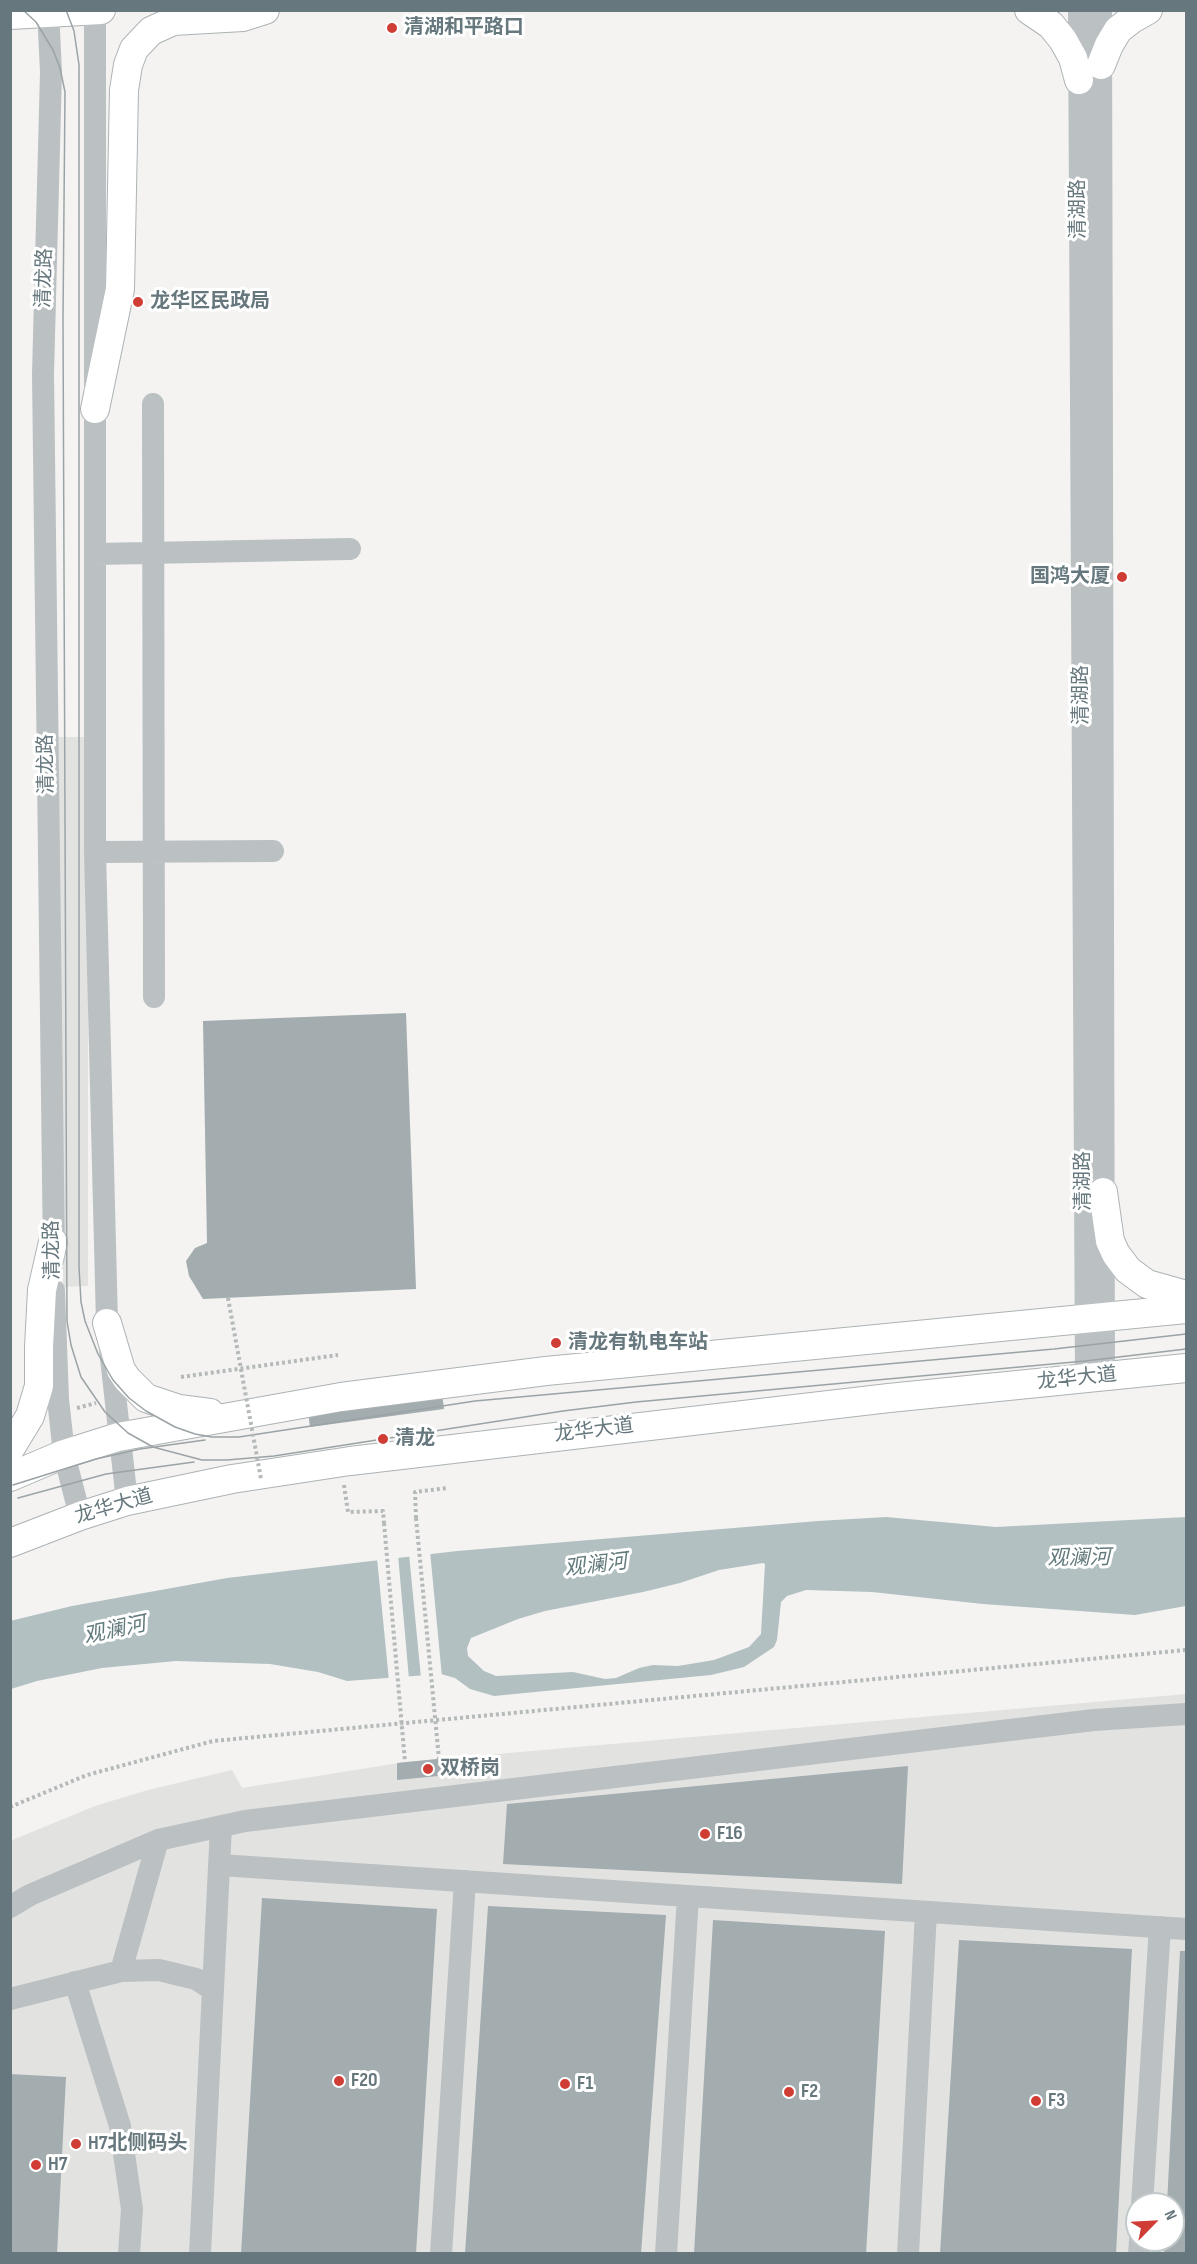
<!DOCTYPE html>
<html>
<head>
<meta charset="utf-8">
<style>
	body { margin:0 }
	#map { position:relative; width:1197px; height:2264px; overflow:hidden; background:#f4f3f1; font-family:"Sofia Sans Condensed",sans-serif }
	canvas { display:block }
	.frame { position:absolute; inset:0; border:12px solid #66787e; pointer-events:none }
	.north { position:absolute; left:1125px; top:2192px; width:60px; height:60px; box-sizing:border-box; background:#fff; border:2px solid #c2c9cb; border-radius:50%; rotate:66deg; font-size:16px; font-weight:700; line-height:24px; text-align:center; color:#66787e }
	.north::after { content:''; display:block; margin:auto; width:21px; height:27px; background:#d03d35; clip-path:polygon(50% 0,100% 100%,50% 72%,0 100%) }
</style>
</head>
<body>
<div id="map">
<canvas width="1197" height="2264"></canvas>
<div class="frame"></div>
<div class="north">N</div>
</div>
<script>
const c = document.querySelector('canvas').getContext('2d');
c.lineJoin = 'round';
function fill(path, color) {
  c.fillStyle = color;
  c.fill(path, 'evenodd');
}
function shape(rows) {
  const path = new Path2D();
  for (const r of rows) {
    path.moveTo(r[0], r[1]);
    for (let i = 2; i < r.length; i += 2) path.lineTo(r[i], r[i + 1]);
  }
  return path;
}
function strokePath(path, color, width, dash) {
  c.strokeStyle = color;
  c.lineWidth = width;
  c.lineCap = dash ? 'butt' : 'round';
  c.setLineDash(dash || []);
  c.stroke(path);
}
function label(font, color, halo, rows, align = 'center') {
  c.font = font + ' "Sofia Sans Condensed","Noto Sans SC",sans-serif';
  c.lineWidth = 6;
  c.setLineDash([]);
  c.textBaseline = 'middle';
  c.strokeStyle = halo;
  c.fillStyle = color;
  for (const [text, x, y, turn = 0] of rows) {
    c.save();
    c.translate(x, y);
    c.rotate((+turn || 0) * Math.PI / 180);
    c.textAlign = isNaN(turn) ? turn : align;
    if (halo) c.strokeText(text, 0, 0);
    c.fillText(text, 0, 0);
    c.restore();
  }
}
const built = shape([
	[56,737,88,737,88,1286,63,1287],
	[1186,1694,1186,2253,11,2253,10,1841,95,1806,148,1790,232,1770,242,1788,405,1762],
	[1137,2204,1173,2204,1173,2240,1137,2240]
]);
const water = shape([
	[886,1517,996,1527,1186,1517,1186,1606,1135,1615,983,1604,872,1592,806,1590,787,1596,781,1602,777,1640,774,1647,744,1667,711,1675,494,1696,470,1689,455,1678,441,1674,347,1681,318,1672,270,1664,176,1661,102,1668,37,1681,11,1689,10,1621,72,1606,227,1578,457,1551,818,1521],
	[763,1563,765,1564,761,1634,749,1647,714,1660,678,1666,653,1665,639,1668,616,1678,605,1679,573,1672,496,1676,484,1671,468,1656,467,1648,471,1638,518,1619,545,1611,643,1592,680,1583,719,1570]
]);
const pier = shape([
	[430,1551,442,1677,421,1678,409,1554],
	[398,1555,409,1679,389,1681,377,1558]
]);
const building = shape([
	[406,1013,416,1289,203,1299,189,1276,186,1261,195,1248,207,1243,203,1021],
	[442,1393,444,1409,310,1427,308,1412],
	[457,1757,459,1774,397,1780,397,1763],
	[908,1766,902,1884,503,1864,507,1804],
	[262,1898,437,1909,416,2254,241,2254],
	[488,1906,666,1915,641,2254,465,2254],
	[713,1920,885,1931,866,2254,694,2254],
	[959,1940,1132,1949,1116,2254,940,2254],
	[1180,1951,1186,1951,1186,2254,1164,2254,1165,2240,1173,2240,1173,2204,1167,2204],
	[10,2074,66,2077,57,2254,10,2254]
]);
const path = shape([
	[181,1377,338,1355],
	[77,1408,96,1403],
	[344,1485,348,1512,383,1511,384,1523],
	[416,1518,415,1492,447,1488],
	[10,1807,87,1775,213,1741,1186,1650]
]);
const minor = shape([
	[48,10,51,72,43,374,54,1257],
	[95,10,95,852,107,1323,127,1501],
	[1079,10,1086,1379],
	[1101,10,1104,1377],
	[153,404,154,997],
	[95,554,350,549],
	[95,852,273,851],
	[54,1290,58,1399,64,1454,80,1516],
	[220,1865,1186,1929],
	[10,1907,30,1895,158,1840,245,1821,1094,1720,1186,1714],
	[121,1971,158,1840],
	[75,1982,120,2126,132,2209,129,2254],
	[10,1999,121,1971,159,1970,196,1979,213,1990],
	[1142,2204,1160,1927],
	[200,2254,221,1826],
	[441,2254,465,1881],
	[666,2254,688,1896],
	[908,2254,926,1912],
	[1139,2254,1140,2240]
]);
const major = shape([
	[1029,10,1051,25,1063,40,1073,58,1079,80],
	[10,15,101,10],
	[1101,65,1109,45,1118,30,1132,19,1148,10],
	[95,409,120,289,124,90,128,65,134,49,151,31,173,21,243,17,265,10],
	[1103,1192,1110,1241,1116,1254,1128,1270,1147,1284,1186,1295],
	[107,1323,121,1370,127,1379,146,1398,179,1409,210,1413],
	[10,1449,30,1416,39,1386,39,1347,42,1290,53,1242],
	[10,1477,64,1454,118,1437,341,1397,546,1371,1186,1309],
	[10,1543,80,1516,127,1501,232,1479,350,1461,889,1398,1186,1368]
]);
const tram = shape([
	[23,10,36,22,53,50,60,68,65,92,63,319,67,1321,71,1345,81,1377,105,1412,128,1433,153,1447,202,1460,227,1460,274,1456,563,1411,636,1402,1085,1361,1186,1349],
	[66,10,74,31,79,65,79,1267,81,1302,85,1321,98,1354,113,1380,129,1398,146,1411,175,1427,195,1434,212,1437,239,1437,475,1401,1054,1349,1186,1334],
	[13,1485,96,1459,140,1449,205,1440],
	[18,1498,106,1474,194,1462]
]);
const pathBridge = shape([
	[228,1298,261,1479],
	[416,1518,439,1759],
	[384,1523,405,1762]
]);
const markers = [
	[392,28,6,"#d03d35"],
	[138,302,6,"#d03d35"],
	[1122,577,6,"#d03d35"],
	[556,1343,6,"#d03d35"],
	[383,1439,6,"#d03d35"],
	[428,1769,6,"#d03d35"],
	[705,1834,6,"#d03d35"],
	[339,2081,6,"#d03d35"],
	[565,2084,6,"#d03d35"],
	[789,2092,6,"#d03d35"],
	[1036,2101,6,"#d03d35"],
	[76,2144,6,"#d03d35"],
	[36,2165,6,"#d03d35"]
];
const poiNames = [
	["清湖和平路口",404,28],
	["龙华区民政局",150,302],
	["国鸿大厦",1110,577,"right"],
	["清龙有轨电车站",568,1343],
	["清龙",395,1439],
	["双桥岗",440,1769],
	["F16",717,1834],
	["F20",351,2081],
	["F1",577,2084],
	["F2",801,2092],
	["F3",1048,2101],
	["H7北侧码头",88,2144],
	["H7",48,2165]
];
const streetNames = [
	["清湖路",1079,209,-90],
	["清龙路",45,278,-88],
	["清湖路",1082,695,-90],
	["清龙路",47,764,-91],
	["清湖路",1084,1181,-90],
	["清龙路",53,1250,-91],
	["龙华大道",1077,1379,-6],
	["龙华大道",594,1431,-7],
	["龙华大道",114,1507,-16]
];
const waterNames = [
	["观澜河",1079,1559,-1],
	["观澜河",596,1566,-7],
	["观澜河",115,1631,-12]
];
fill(built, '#e2e3e1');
fill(water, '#b2c0c2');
fill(pier, '#f4f3f1');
fill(building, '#a3acaf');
strokePath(major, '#adb2b4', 30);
strokePath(path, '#b5b9ba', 4, [3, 3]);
strokePath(minor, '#bbc0c2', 22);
strokePath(major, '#fff', 28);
strokePath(tram, '#9ba3a6', 1.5);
strokePath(pathBridge, '#b5b9ba', 4, [3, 3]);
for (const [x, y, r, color] of markers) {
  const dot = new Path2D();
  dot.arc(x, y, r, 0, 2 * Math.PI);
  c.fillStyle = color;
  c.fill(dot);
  strokePath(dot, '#fff', 2);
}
label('bold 20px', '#66787e', '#fff', poiNames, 'left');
label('20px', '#66787e', '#fff', streetNames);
label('italic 21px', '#627a7c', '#fff', waterNames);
</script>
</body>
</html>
